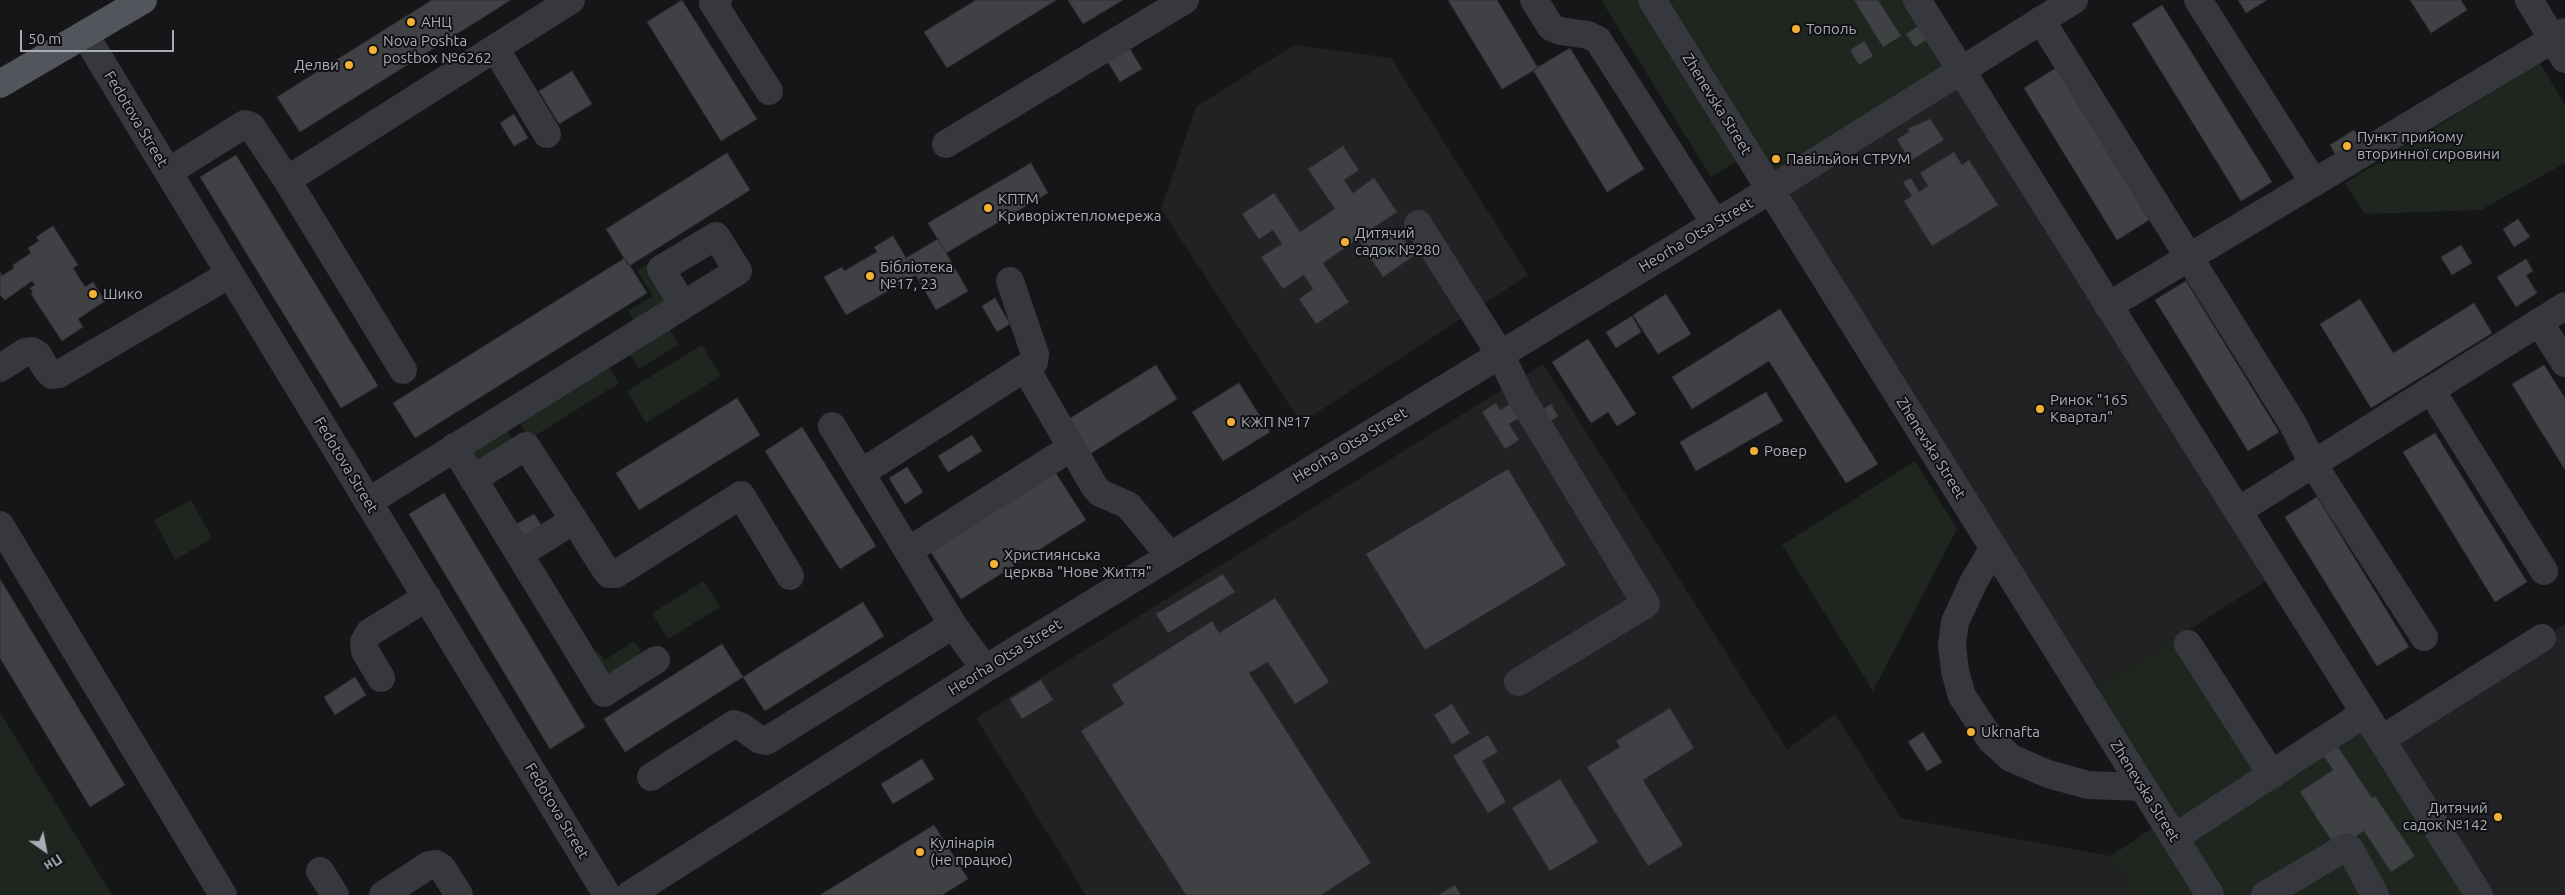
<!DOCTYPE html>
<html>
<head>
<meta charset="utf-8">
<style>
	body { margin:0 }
	#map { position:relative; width:2565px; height:895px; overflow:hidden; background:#161618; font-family:Ubuntu,sans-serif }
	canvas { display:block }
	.north { position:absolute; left:20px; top:825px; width:50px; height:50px; -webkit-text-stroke:4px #111113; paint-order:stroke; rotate:147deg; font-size:14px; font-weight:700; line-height:20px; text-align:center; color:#a8adb8 }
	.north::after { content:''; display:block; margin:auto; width:18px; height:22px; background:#a8adb8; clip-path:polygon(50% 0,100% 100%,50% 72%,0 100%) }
	.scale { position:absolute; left:20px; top:30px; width:154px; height:22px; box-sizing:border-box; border:2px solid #a8adb8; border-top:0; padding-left:6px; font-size:15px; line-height:18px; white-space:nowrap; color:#a8adb8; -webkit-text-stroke:4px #111113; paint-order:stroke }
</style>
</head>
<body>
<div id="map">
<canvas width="2565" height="895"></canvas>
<div class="north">Пн</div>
<div class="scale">50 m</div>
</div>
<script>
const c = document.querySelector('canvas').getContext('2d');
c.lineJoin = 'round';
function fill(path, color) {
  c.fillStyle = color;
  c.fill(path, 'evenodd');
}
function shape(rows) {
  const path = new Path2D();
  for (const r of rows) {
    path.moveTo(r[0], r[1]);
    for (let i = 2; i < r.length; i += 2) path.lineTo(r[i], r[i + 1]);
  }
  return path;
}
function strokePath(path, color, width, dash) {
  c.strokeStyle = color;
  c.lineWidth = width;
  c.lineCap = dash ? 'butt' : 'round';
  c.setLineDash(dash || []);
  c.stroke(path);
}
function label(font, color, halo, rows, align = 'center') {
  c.font = font + ' Ubuntu,sans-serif';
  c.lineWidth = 4;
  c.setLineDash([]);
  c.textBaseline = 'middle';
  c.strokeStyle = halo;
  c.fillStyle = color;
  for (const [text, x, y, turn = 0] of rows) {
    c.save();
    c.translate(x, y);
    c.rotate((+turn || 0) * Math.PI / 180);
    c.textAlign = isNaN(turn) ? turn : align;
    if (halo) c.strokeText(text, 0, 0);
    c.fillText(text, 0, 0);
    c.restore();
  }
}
const built = shape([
	[1294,45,1391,58,1528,275,1301,423,1161,209,1196,107],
	[1959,71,2277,574,2085,695,1770,190],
	[1543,364,1787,749,1835,714,1901,818,2111,856,2136,895,1086,895,976,718],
	[2565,624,2565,895,2479,895,2382,739]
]);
const green = shape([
	[1601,0,1637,0,1738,161,1711,177],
	[1652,0,1917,0,1959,71,1770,190],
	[2540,63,2565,105,2565,163,2481,210,2365,214,2345,183],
	[648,264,671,301,636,323,628,311,653,296,637,271],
	[668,327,679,344,639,369,628,352],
	[702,345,721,376,646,423,627,391],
	[607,365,619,383,530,439,518,421],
	[506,429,517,446,477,472,466,454],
	[1915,461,1957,529,1873,691,1782,545],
	[191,500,212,538,175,560,154,520],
	[704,581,720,607,668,639,652,613],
	[2182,634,2272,775,2365,713,2479,895,2136,895,2111,856,2163,821,2085,695],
	[634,641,646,659,605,686,587,658,598,651,605,660],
	[0,712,112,895,0,895]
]);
const building = shape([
	[432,0,511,0,300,132,277,97,432,0],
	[682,0,757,119,721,141,647,22,682,0],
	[976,0,1056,0,947,68,924,32,976,0],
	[1068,0,1123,0,1083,24,1068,0],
	[1448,0,1497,0,1538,68,1502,89,1448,0],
	[1854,0,1878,0,1901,36,1883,47,1854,0],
	[2238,0,2267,0,2246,13,2238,0],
	[2410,0,2461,0,2467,10,2431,33,2410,0],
	[2162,5,2272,182,2241,201,2132,24,2162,5],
	[1923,23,1931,37,1915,47,1906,34,1923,23],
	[1864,41,1873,56,1859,65,1850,50,1864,41],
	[1570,48,1644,169,1607,192,1533,70,1570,48],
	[1130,49,1142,69,1120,82,1108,62,1130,49],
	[2056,68,2149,220,2117,240,2024,88,2056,68],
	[572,71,592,104,559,124,539,91,572,71],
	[514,114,528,138,514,146,500,123,514,114],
	[1930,119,1944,140,1910,161,1897,139,1909,132,1907,129,1930,119],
	[2354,130,2364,147,2340,162,2330,145,2354,130],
	[1343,146,1359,170,1344,180,1353,193,1374,178,1397,212,1373,228,1382,241,1398,230,1415,255,1383,277,1358,239,1323,263,1349,302,1316,324,1299,299,1313,289,1304,275,1283,289,1261,257,1282,244,1273,230,1259,239,1242,214,1274,193,1300,232,1335,209,1308,169,1343,146],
	[1954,152,1962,165,1969,160,1998,205,1932,246,1904,201,1912,196,1903,182,1911,178,1919,192,1928,186,1920,173,1954,152],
	[727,153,750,190,629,266,606,229,727,153],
	[236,155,378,386,341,408,200,177,236,155],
	[1031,163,1048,193,946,253,928,223,1031,163],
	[2518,219,2530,237,2514,247,2503,229,2518,219],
	[53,226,78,265,73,268,85,287,93,282,105,301,78,319,83,327,62,341,31,294,33,292,30,288,35,285,32,281,5,300,0,295,0,272,2,276,14,268,13,265,31,253,28,248,39,241,36,237,53,226],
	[893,236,916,275,846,315,824,277,842,267,844,271,877,252,874,247,893,236],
	[938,239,968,291,936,310,906,258,938,239],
	[2461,245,2472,263,2452,275,2441,257,2461,245],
	[625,258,647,293,415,438,393,403,625,258],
	[2526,259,2533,271,2526,275,2537,293,2516,307,2497,277,2526,259],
	[2186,281,2279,432,2248,451,2155,300,2186,281],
	[1666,294,1691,334,1658,354,1633,315,1666,294],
	[995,298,1010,324,997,332,982,306,995,298],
	[2360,299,2393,353,2474,303,2492,333,2371,408,2320,324,2360,299],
	[1780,309,1878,464,1846,483,1769,361,1692,409,1672,377,1780,309],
	[1632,316,1641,332,1616,348,1606,332,1632,316],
	[1588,339,1636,414,1617,426,1608,412,1591,423,1552,362,1588,339],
	[1156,365,1177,399,1090,454,1069,419,1156,365],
	[2544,365,2565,398,2565,470,2512,384,2544,365],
	[1239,383,1270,432,1223,461,1192,412,1239,383],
	[1766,392,1783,421,1696,471,1680,442,1766,392],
	[737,398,760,435,639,510,616,473,737,398],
	[1515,401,1524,415,1509,424,1519,440,1505,449,1482,412,1496,403,1500,410,1515,401],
	[1551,404,1558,416,1548,423,1540,411,1551,404],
	[802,427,876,546,840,569,765,451,802,427],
	[2435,433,2527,582,2495,602,2403,452,2435,433],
	[972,435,982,451,948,472,938,456,972,435],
	[907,467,923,492,905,504,889,478,907,467],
	[1508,469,1566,565,1425,650,1366,554,1508,469],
	[1055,472,1086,520,961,599,930,551,1055,472],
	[444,493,585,727,550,749,409,514,444,493],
	[2317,497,2409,647,2377,666,2285,517,2317,497],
	[534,514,544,529,520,544,510,528,534,514],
	[1223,574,1235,592,1168,633,1156,614,1223,574],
	[0,579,125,785,90,807,0,658,0,579],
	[1275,598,1329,682,1295,704,1268,662,1249,673,1371,863,1321,895,1186,895,1081,731,1124,704,1112,685,1212,621,1219,633,1275,598],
	[863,602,884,636,765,711,743,677,863,602],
	[722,644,743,677,625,752,604,719,722,644],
	[355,677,366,695,335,715,324,697,355,677],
	[1041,680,1053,700,1022,719,1010,699,1041,680],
	[1452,704,1470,733,1452,744,1434,715,1452,704],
	[1670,708,1694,748,1643,780,1683,845,1648,866,1587,767,1620,747,1616,741,1670,708],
	[1923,732,1942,762,1927,771,1908,742,1923,732],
	[1488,735,1498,752,1482,761,1506,802,1488,813,1453,756,1488,735],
	[2334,741,2372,798,2375,796,2415,856,2391,872,2364,831,2337,849,2300,792,2333,770,2320,750,2334,741],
	[922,759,934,779,893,804,881,784,922,759],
	[1560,779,1598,842,1550,871,1512,808,1560,779],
	[934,825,968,879,942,895,820,895,934,825],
	[1455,885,1461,895,1438,895,1455,885]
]);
const minor = shape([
	[718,0,713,3,769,91],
	[1534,0,1551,27,1560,31,1588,35,1598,40,1715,223],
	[1652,0,2210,895],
	[1917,0,2479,895],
	[2198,0,2314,183],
	[2529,0,2565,59],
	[2041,20,2293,424,2313,464,2424,637],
	[85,35,607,895],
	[495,48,547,134],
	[946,144,1185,0],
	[168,172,245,124,251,126,287,180,403,370],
	[287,180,571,0],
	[1418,224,1500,354,1521,397,1646,604,1518,682],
	[2108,306,2565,32],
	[2539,322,2565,363],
	[0,368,25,352,32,351,38,355,47,370,52,375,59,374,230,274],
	[1026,369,1094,486,1100,493,1128,505,1170,556],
	[2431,390,2544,571],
	[832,426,953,625,985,669],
	[454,447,604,693,656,660],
	[861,473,1034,362,1035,354,1010,281],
	[473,479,526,446,574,520],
	[368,502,738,271,716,236,661,269,683,305],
	[2238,511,2565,306],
	[0,525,223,895],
	[1994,548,1974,581,1955,622,1952,645,1955,671,1962,696,1991,740,2011,758,2048,774,2088,785,2143,787],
	[908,551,1072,447],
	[520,554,574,520,605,569,609,574,616,574,741,495,790,576],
	[2188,644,2272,775],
	[381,678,365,651,364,642,369,633,427,597],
	[2382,739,2542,638],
	[651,777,734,724,742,727,760,740,766,741,953,625],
	[2174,838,2365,713],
	[320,871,335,895],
	[383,895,429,865,436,864,442,868,459,895],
	[629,895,985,669,1770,190,2074,0],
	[2265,895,2346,847,2350,849,2375,895]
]);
const major = shape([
	[0,84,143,0]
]);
const markers = [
	[411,22,5,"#f2b134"],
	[1796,29,5,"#f2b134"],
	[373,50,5,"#f2b134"],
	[349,65,5,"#f2b134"],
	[2347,146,5,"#f2b134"],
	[1776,159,5,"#f2b134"],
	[988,208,5,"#f2b134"],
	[1345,242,5,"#f2b134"],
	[870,276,5,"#f2b134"],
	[93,294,5,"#f2b134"],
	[2040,409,5,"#f2b134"],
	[1231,422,5,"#f2b134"],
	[1754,451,5,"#f2b134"],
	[994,564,5,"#f2b134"],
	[1971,732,5,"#f2b134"],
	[2498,817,5,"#f2b134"],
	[920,852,5,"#f2b134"]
];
const poiNames = [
	["АНЦ",421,22],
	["Тополь",1806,29],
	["Nova Poshta",383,41],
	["postbox №6262",383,58],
	["Делви",339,65,"right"],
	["Пункт прийому",2357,137],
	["вторинної сировини",2357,154],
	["Павільйон СТРУМ",1786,159],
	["КПТМ",998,199],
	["Криворіжтепломережа",998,216],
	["Дитячий",1355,233],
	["садок №280",1355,250],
	["Бібліотека",880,267],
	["№17, 23",880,284],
	["Шико",103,294],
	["Ринок \"165",2050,400],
	["Квартал\"",2050,417],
	["КЖП №17",1241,422],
	["Ровер",1764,451],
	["Християнська",1004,555],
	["церква \"Нове Життя\"",1004,572],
	["Ukrnafta",1981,732],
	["Дитячий",2488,808,"right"],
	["садок №142",2488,825,"right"],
	["Кулінарія",930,843],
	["(не працює)",930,860]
];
const streetNames = [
	["Zhenevska Street",1717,104,58],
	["Fedotova Street",136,119,59],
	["Heorha Otsa Street",1696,235,-31],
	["Heorha Otsa Street",1350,445,-31],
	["Zhenevska Street",1931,448,58],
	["Fedotova Street",346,465,59],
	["Heorha Otsa Street",1005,657,-32],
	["Zhenevska Street",2145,791,58],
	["Fedotova Street",557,811,59]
];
fill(built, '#222225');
fill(green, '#1e261f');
fill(building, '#404145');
strokePath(building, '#303034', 1);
strokePath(minor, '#37383d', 28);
strokePath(major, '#53555c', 28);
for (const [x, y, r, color] of markers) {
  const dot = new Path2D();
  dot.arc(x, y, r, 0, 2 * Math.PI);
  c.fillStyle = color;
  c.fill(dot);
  strokePath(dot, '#111113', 2);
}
label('15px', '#a8adb8', '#111113', poiNames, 'left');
label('15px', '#a8adb8', '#111113', streetNames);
</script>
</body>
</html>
